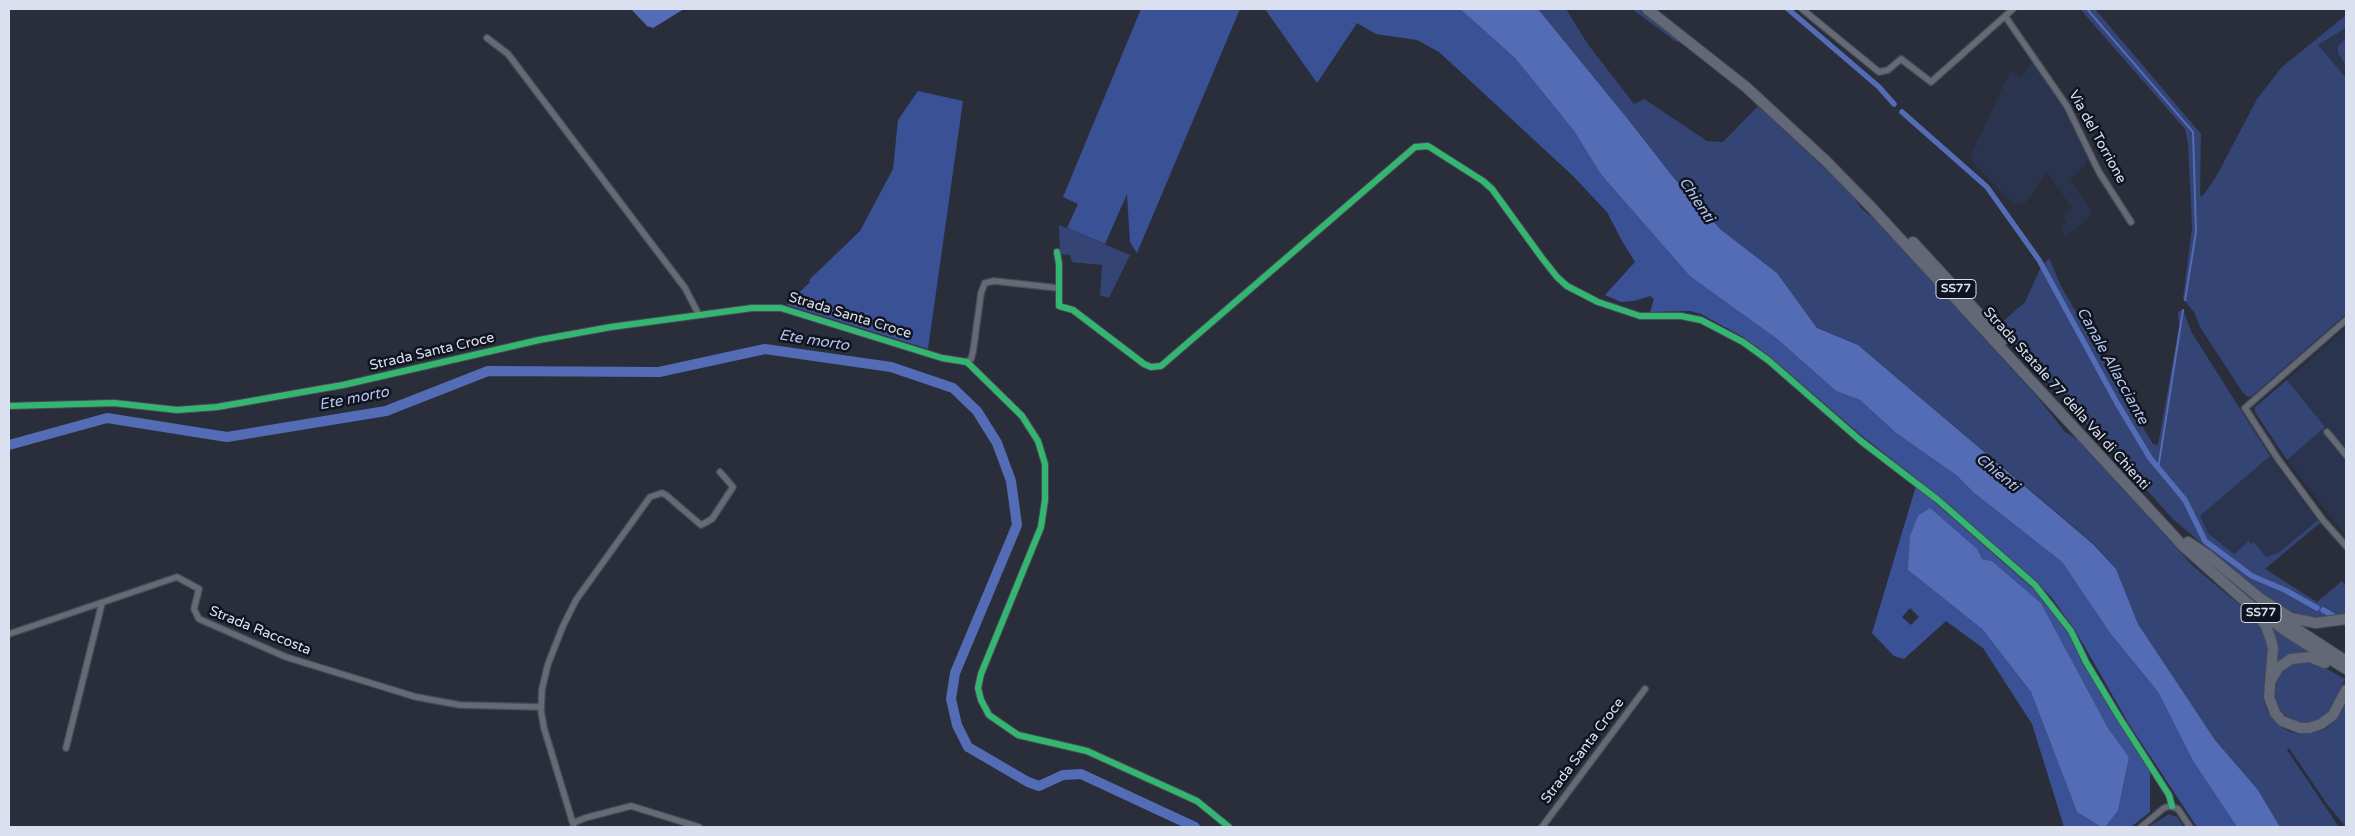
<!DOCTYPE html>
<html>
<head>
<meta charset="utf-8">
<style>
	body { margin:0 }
	#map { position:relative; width:2355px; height:836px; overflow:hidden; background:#2a2e3b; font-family:"Varela Round",sans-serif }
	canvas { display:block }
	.frame { position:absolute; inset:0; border:10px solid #dae0ef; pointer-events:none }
</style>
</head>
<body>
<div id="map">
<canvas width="2355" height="836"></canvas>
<div class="frame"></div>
</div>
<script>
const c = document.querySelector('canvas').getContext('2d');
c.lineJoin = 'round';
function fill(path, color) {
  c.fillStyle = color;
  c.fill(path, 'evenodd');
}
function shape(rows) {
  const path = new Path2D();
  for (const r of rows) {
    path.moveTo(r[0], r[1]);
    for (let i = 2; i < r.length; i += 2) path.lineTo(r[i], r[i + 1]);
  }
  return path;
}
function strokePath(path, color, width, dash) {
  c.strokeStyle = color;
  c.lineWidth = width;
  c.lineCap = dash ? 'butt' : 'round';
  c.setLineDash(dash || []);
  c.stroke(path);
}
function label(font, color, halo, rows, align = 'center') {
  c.font = font + ' "Varela Round",sans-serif';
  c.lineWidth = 5;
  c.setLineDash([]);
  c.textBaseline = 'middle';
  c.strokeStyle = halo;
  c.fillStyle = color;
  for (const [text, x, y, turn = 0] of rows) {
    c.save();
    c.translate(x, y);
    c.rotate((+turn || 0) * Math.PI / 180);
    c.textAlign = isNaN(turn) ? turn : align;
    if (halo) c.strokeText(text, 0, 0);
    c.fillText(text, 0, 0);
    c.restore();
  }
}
const built = shape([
	[2346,28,2346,78,2318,45],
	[2035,59,2067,106,2090,156,2084,167,2070,178,2093,214,2066,236,2060,228,2067,222,2062,215,2072,208,2047,172,2025,203,2012,204,1973,162,1971,155,2010,71,2020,77],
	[2346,328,2346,451,2334,438,2330,441,2346,460,2346,536,2287,460,2325,427,2287,380],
	[2270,456,2318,520,2278,553,2266,557,2254,542,2234,554,2208,533,2200,516]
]);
const green = shape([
	[1538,9,1566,9,1587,43,1634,104,1644,99,1707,141,1723,142,1758,106,1852,194,1860,207,1883,227,2039,399,2065,432,2078,440,2193,566,2247,611,2261,627,2268,643,2263,698,2268,713,2278,725,2290,732,2301,734,2324,730,2336,720,2346,702,2346,827,2327,804,2289,748,2287,750,2339,827,2280,827,2258,790,2215,740,2138,624,2116,569,2094,544,1858,345,1817,328,1777,273,1720,229,1673,177,1627,118],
	[1632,9,1640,9,1685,44,1675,41],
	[2080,9,2095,9,2201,134,2200,195,2202,197,2216,177,2257,99,2282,67,2346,15,2346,28,2318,45,2346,78,2346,314,2252,396,2248,397,2243,393,2200,327,2194,312,2183,299,2192,228,2188,143,2185,129],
	[2346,38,2346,65,2338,53,2338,46],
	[1059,225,1130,255,1109,298,1100,295,1102,265,1072,262,1070,255,1060,254],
	[2049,258,2061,286,2119,387,2153,444,2158,445,2179,327,2178,315,2178,312,2183,310,2192,333,2270,456,2200,516,2208,533,2234,554,2249,541,2251,544,2254,542,2266,557,2278,553,2318,520,2320,523,2265,569,2317,602,2342,581,2346,586,2346,614,2317,618,2306,617,2282,607,2253,587,2173,519,2084,421,2079,412,2062,392,2054,389,1998,326,2025,302,2040,269],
	[2287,380,2325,427,2287,460,2255,412,2255,407],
	[2271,626,2310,653,2281,661,2278,660,2277,641],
	[2307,658,2345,679,2334,705,2327,714,2319,720,2309,722,2298,722,2289,718,2281,711,2276,702,2273,692,2275,681,2287,664],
	[2169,814,2177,817,2184,827,2148,827]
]);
const forest = shape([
	[1141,9,1240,9,1137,253,1130,242,1127,194,1105,244,1067,228,1078,204,1063,197],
	[1265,9,1460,9,1515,58,1574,131,1600,173,1776,338,1836,391,1860,400,1896,433,1956,475,1974,493,2062,562,2110,633,2158,692,2193,761,2237,827,2197,827,2129,724,2075,630,2052,598,2037,582,1917,479,1861,435,1768,355,1743,337,1701,314,1690,311,1650,312,1654,299,1650,296,1634,301,1621,302,1605,295,1635,262,1622,241,1607,212,1572,175,1439,52,1417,40,1376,34,1357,23,1317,83],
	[918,91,963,101,928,349,787,305,810,282,809,280,860,231,893,169,898,120],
	[1916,486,2039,594,2067,630,2119,723,2150,771,2150,812,2131,827,2105,827,2118,811,2129,757,2108,728,2041,603,1992,561,1982,559,1979,554,1908,570,1982,629,2031,692,2077,812,2101,827,2064,827,2032,724,1983,648,1946,621,1904,659,1894,656,1872,633],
	[1910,608,1919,617,1911,625,1902,617]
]);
const water = shape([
	[631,9,684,9,653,28,647,26],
	[1460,9,1538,9,1627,118,1673,177,1720,229,1777,273,1817,328,1858,345,2093,544,2116,569,2138,624,2215,740,2258,790,2280,827,2237,827,2193,761,2158,692,2110,633,2062,562,1974,493,1956,475,1896,433,1860,400,1836,391,1776,338,1690,276,1600,173,1574,131,1515,58],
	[1930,508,1977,549,1982,559,1992,561,2041,603,2108,728,2129,757,2118,811,2105,827,2101,827,2077,812,2031,692,1982,629,1908,570,1910,536,1918,516]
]);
const stream = shape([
	[2087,9,2193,132,2196,232,2185,300],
	[2158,469,2183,310]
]);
const canal = shape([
	[1788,9,1879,87,1894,104],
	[1902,112,1987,187,2039,260,2117,403,2150,458,2185,500,2205,541,2252,576,2285,590,2317,608],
	[2323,610,2332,615]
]);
const river = shape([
	[9,445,107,418,227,437,386,411,488,371,659,372,765,349,891,367,953,388,977,411,997,443,1011,481,1017,525,955,673,951,699,957,725,968,747,1028,782,1039,786,1063,775,1081,774,1195,827]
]);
const minor = shape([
	[1802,9,1879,72,1888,70,1901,59,1931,82,2013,9],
	[2005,16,2067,106,2099,172,2131,222],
	[487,38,508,54,685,288,699,315],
	[1057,252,1059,264,1059,306,1073,310,1144,364,1151,367,1161,366,1415,147,1428,146,1483,181,1492,189,1542,258,1557,277,1567,286,1598,302,1640,316,1681,316,1701,320,1743,342,1768,360,1861,441,1938,500,2035,585,2071,631,2086,662,2119,717,2169,795,2172,806],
	[2346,320,2245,408,2278,459,2323,520,2346,546],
	[967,362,971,359,973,352,981,293,985,283,994,281,1058,288],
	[9,406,114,403,177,410,217,407,343,385,539,340,611,327,752,308,781,308,942,358,967,362,1022,416,1038,441,1045,464,1045,500,1041,527,981,674,978,688,981,700,989,715,1018,735,1087,751,1197,801,1229,827],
	[2327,432,2346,455],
	[9,634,177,577,199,589,194,609,199,619,286,657,416,697,460,705,541,707],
	[66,748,102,603],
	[573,823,585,818,631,806,699,827],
	[574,827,544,728,541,711,542,689,548,664,563,626,576,600,650,497,662,493,666,495,701,525,712,519,733,487,720,472],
	[1542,827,1645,689],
	[2141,827,2164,808,2170,806,2178,809,2190,827]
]);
const trunk = shape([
	[1647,9,1746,87,1826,161,1872,208,2184,547,2246,602,2287,632,2346,669],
	[1913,242,2003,340],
	[2188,542,2209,556,2261,599,2291,618,2316,623,2346,619],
	[2266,609,2346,661],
	[2258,615,2266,626,2271,640,2273,648,2269,697,2275,713,2282,721,2300,728,2309,728,2321,724,2333,715,2346,690],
	[2271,680,2279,667,2291,659,2310,657,2325,663]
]);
const cycleway = shape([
	[1057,252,1059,264,1059,306,1073,310,1144,364,1151,367,1161,366,1415,147,1428,146,1483,181,1492,189,1542,258,1557,277,1567,286,1598,302,1640,316,1681,316,1701,320,1743,342,1768,360,1861,441,1938,500,2035,585,2071,631,2086,662,2119,717,2169,795,2172,806],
	[9,406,114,403,177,410,217,407,343,385,539,340,611,327,752,308,781,308,942,358,967,362,1022,416,1038,441,1045,464,1045,500,1041,527,981,674,978,688,981,700,989,715,1018,735,1087,751,1197,801,1229,827]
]);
const shields = [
	[1956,289,40],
	[2261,613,40]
];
const shieldNames = [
	["SS77",1956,289],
	["SS77",2261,613]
];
const streetNames = [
	["Via del Torrione",2097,137,61],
	["Strada Santa Croce",850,316,17],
	["Strada Santa Croce",432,352,-13],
	["Strada Statale 77 della Val di Chienti",2066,399,48],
	["Strada Raccosta",260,631,22],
	["Strada Santa Croce",1583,751,-53]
];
const waterNames = [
	["Chienti",1696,200,56],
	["Ete morto",814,341,9],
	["Canale Allacciante",2112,366,61],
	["Ete morto",354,399,-11],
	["Chienti",1997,473,39]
];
fill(built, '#2a344e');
fill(green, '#334475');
fill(forest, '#3b5195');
fill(water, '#546cb5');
strokePath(stream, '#546cb5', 2);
strokePath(canal, '#546cb5', 5.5);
strokePath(river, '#546cb5', 10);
strokePath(minor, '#474c57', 8);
strokePath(trunk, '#474c57', 12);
strokePath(minor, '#666a74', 5.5);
strokePath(trunk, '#626875', 10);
strokePath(cycleway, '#33b770', 6);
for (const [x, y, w] of shields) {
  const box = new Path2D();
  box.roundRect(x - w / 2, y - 9.5, w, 19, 4);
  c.fillStyle = '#10141e';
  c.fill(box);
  strokePath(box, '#dae0ef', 1);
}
label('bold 12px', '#dae0ef', null, shieldNames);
label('14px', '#dae0ef', '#10141e', streetNames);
label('italic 15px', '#b4c4ef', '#10141e', waterNames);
</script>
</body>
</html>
